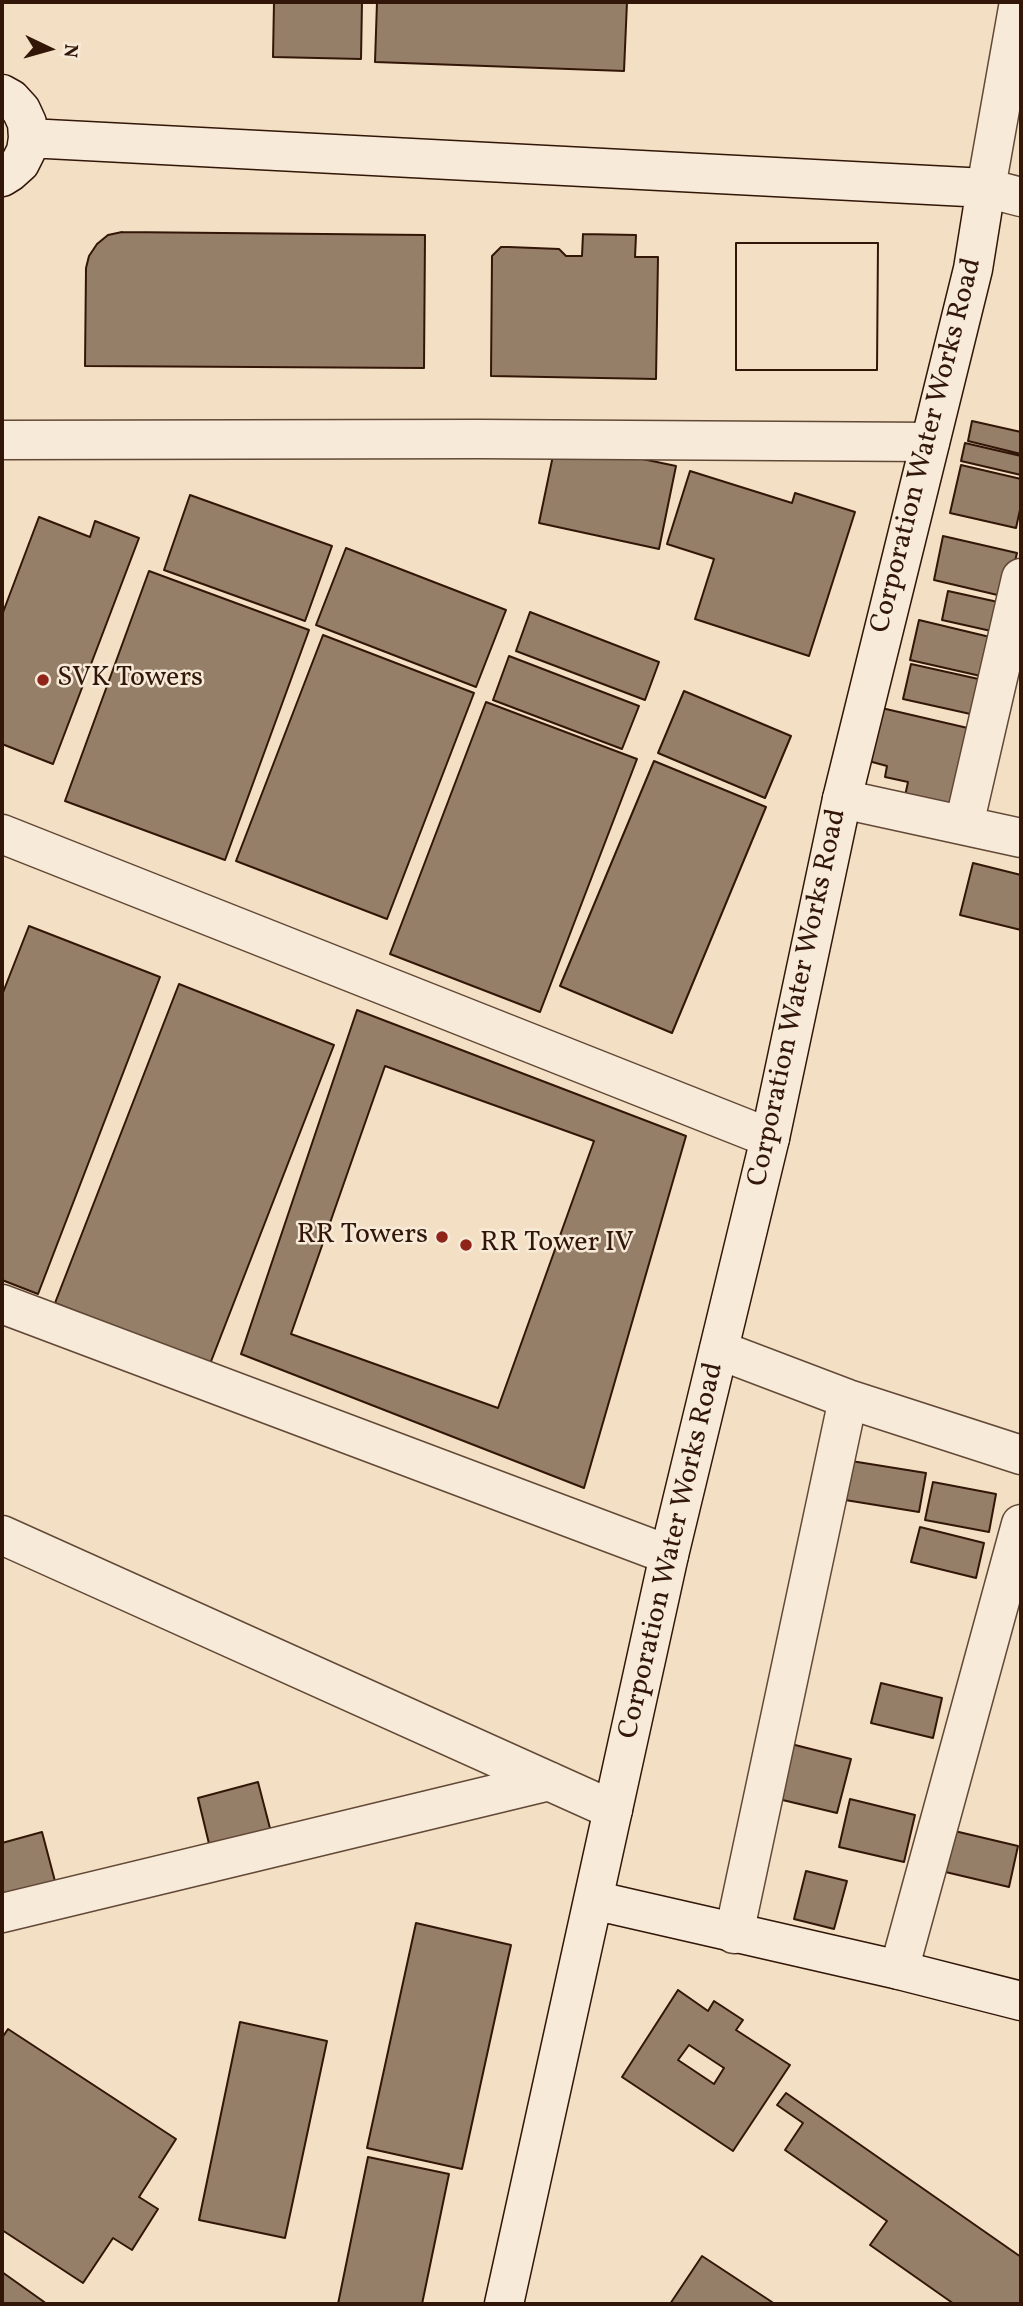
<!DOCTYPE html>
<html>
<head>
<meta charset="utf-8">
<style>
	body { margin:0 }
	#map { position:relative; width:1023px; height:2306px; overflow:hidden; background:#f3dfc3; font-family:Vollkorn,serif }
	canvas { display:block }
	.frame { position:absolute; inset:0; border:4px solid #321607; pointer-events:none }
	.north { position:absolute; left:14px; top:14px; width:70px; height:70px; -webkit-text-stroke:5px #f7ead8; paint-order:stroke; rotate:95deg; font-size:19px; font-weight:700; line-height:28px; text-align:center; color:#321607 }
	.north::after { content:''; display:block; margin:auto; width:24px; height:32px; background:#321607; clip-path:polygon(50% 0,100% 100%,50% 72%,0 100%) }
</style>
</head>
<body>
<div id="map">
<canvas width="1023" height="2306"></canvas>
<div class="frame"></div>
<div class="north">N</div>
</div>
<script>
const c = document.querySelector('canvas').getContext('2d');
c.lineJoin = 'round';
function fill(path, color) {
  c.fillStyle = color;
  c.fill(path, 'evenodd');
}
function shape(rows) {
  const path = new Path2D();
  for (const r of rows) {
    path.moveTo(r[0], r[1]);
    for (let i = 2; i < r.length; i += 2) path.lineTo(r[i], r[i + 1]);
  }
  return path;
}
function strokePath(path, color, width, dash) {
  c.strokeStyle = color;
  c.lineWidth = width;
  c.lineCap = dash ? 'butt' : 'round';
  c.setLineDash(dash || []);
  c.stroke(path);
}
function label(font, color, halo, rows, align = 'center') {
  c.font = font + ' Vollkorn,serif';
  c.lineWidth = 5;
  c.setLineDash([]);
  c.textBaseline = 'middle';
  c.strokeStyle = halo;
  c.fillStyle = color;
  for (const [text, x, y, turn = 0] of rows) {
    c.save();
    c.translate(x, y);
    c.rotate((+turn || 0) * Math.PI / 180);
    c.textAlign = isNaN(turn) ? turn : align;
    if (halo) c.strokeText(text, 0, 0);
    c.fillText(text, 0, 0);
    c.restore();
  }
}
const building = shape([
	[274,2,362,2,361,59,273,57,274,2],
	[377,2,627,2,624,71,375,62,377,2],
	[122,232,425,235,424,368,85,366,86,268,89,256,97,244,108,235,122,232],
	[583,234,636,235,635,257,658,257,656,379,491,376,492,256,501,247,509,247,559,249,566,256,582,256,583,234],
	[736,243,878,243,877,370,736,370,736,243],
	[736,243,878,243,877,370,736,370,736,243],
	[972,421,1021,432,1021,454,968,441,972,421],
	[556,441,676,466,659,549,539,523,556,441],
	[965,443,1021,456,1021,475,961,461,965,443],
	[961,465,1021,479,1021,505,1016,528,950,513,961,465],
	[690,471,792,503,795,493,855,512,809,656,695,619,714,559,667,544,690,471],
	[190,495,332,546,305,621,164,570,190,495],
	[39,517,90,537,95,521,139,538,53,764,2,744,2,615,39,517],
	[943,536,1017,553,1006,597,934,580,943,536],
	[346,548,506,610,476,687,316,625,346,548],
	[149,571,309,630,225,860,65,801,149,571],
	[948,591,1007,604,1000,633,942,620,948,591],
	[530,612,659,662,645,700,516,651,530,612],
	[919,620,994,638,985,677,910,660,919,620],
	[323,635,474,693,387,919,236,861,323,635],
	[509,656,639,706,622,749,493,700,509,656],
	[911,664,983,680,975,715,903,699,911,664],
	[684,691,791,736,765,798,658,753,684,691],
	[486,702,637,759,540,1012,390,954,486,702],
	[873,706,972,729,953,807,905,796,908,782,885,777,887,766,861,759,873,706],
	[654,761,766,807,672,1033,560,986,654,761],
	[973,863,1021,875,1021,930,960,915,973,863],
	[29,926,160,977,38,1294,2,1280,2,995,29,926],
	[179,984,334,1045,210,1364,55,1303,179,984],
	[357,1010,686,1136,584,1488,241,1354,357,1010],
	[385,1066,594,1141,498,1408,291,1334,385,1066],
	[845,1460,926,1473,919,1512,839,1499,845,1460],
	[933,1482,996,1494,989,1532,925,1520,933,1482],
	[920,1527,984,1543,976,1578,911,1562,920,1527],
	[881,1683,942,1698,933,1738,871,1723,881,1683],
	[783,1742,851,1759,837,1813,770,1797,783,1742],
	[258,1782,272,1836,211,1852,198,1798,258,1782],
	[850,1799,915,1815,904,1862,839,1847,850,1799],
	[946,1829,1018,1846,1009,1887,937,1870,946,1829],
	[42,1832,56,1885,2,1899,2,1843,42,1832],
	[806,1871,847,1881,834,1929,794,1919,806,1871],
	[416,1923,511,1945,462,2169,367,2148,416,1923],
	[678,1990,708,2011,714,2001,743,2020,736,2030,790,2065,733,2151,622,2077,678,1990],
	[689,2045,724,2068,714,2084,678,2060,689,2045],
	[240,2022,327,2041,285,2238,199,2220,240,2022],
	[8,2029,176,2139,139,2197,158,2209,132,2250,113,2238,83,2283,2,2230,2,2038,8,2029],
	[786,2093,1021,2257,1021,2304,954,2304,870,2245,887,2221,785,2150,803,2123,777,2105,786,2093],
	[368,2157,449,2174,422,2304,338,2304,368,2157],
	[702,2256,775,2304,670,2304,702,2256],
	[2,2272,47,2304,2,2304,2,2272]
]);
const street = shape([
	[1019,2,986,188,1021,197],
	[2,440,479,439,930,442],
	[842,799,1021,838],
	[964,825,1021,578],
	[2,834,770,1138],
	[2,1304,669,1555],
	[719,1350,848,1399,1021,1455],
	[2,1535,613,1810],
	[2,1913,549,1781],
	[734,1934,848,1399],
	[899,1970,1021,1524]
]);
const secondary = shape([
	[2,94,11,99,21,110,27,123,28,138,26,151,20,163,10,172,2,177],
	[28,138,986,188,973,269,842,799,770,1138,669,1555,504,2304],
	[593,1900,899,1970,1021,2001]
]);
const markers = [
	[43,680,7,"#8f2418"],
	[442,1237,7,"#8f2418"],
	[466,1245,7,"#8f2418"]
];
const streetNames = [
	["Corporation Water Works Road",928,446,-76],
	["Corporation Water Works Road",799,998,-78],
	["Corporation Water Works Road",673,1551,-77]
];
const poiNames = [
	["SVK Towers",57,680],
	["RR Towers",428,1237,"right"],
	["RR Tower IV",480,1245]
];
fill(building, '#967f69');
strokePath(building, '#321607', 2);
strokePath(street, '#624836', 41);
strokePath(secondary, '#321607', 41);
strokePath(street, '#f7ead8', 38);
strokePath(secondary, '#f7ead8', 38);
for (const [x, y, r, color] of markers) {
  const dot = new Path2D();
  dot.arc(x, y, r, 0, 2 * Math.PI);
  c.fillStyle = color;
  c.fill(dot);
  strokePath(dot, '#f7ead8', 2.5);
}
label('28px', '#321607', '#f7ead8', streetNames);
label('28px', '#321607', '#f7ead8', poiNames, 'left');
</script>
</body>
</html>
